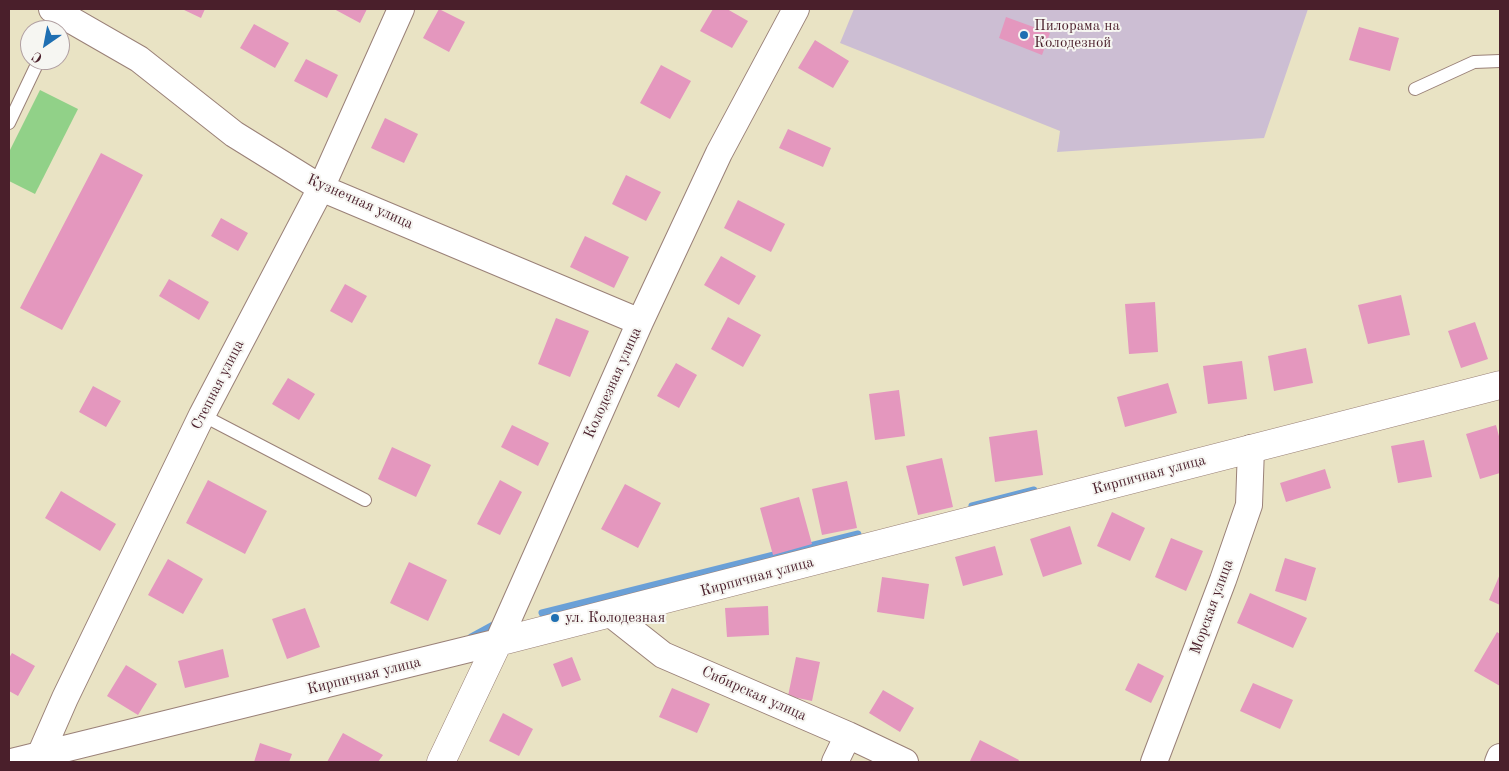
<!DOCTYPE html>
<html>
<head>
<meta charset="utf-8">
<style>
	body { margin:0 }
	#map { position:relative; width:1509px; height:771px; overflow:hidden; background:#e9e3c4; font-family:"Old Standard TT",serif }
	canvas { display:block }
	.frame { position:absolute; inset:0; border:10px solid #4a1f2b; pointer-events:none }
	.north { position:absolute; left:20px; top:20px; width:50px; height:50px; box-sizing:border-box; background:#f6f6f2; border:1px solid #b1a0a2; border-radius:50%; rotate:213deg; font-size:14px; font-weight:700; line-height:20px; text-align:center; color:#4a1f2b }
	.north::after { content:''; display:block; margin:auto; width:18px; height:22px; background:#1f6fb2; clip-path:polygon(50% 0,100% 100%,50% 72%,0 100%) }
</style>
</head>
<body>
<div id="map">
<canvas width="1509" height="771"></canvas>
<div class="frame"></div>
<div class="north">С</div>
</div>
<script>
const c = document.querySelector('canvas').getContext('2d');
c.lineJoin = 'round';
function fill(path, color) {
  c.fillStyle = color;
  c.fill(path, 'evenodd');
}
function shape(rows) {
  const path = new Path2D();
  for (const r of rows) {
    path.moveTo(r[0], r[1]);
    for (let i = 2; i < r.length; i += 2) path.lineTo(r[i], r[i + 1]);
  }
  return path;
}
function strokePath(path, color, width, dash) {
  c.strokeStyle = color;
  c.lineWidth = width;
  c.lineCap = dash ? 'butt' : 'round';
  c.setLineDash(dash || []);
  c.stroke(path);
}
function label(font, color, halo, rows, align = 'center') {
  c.font = font + ' "Old Standard TT",serif';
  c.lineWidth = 4;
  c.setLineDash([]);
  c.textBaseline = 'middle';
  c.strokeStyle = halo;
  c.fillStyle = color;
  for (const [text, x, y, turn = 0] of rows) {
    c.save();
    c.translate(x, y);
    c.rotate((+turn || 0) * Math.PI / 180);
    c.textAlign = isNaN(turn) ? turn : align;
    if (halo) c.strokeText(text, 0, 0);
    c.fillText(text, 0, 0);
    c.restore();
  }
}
const industrial = shape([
	[854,9,1308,9,1264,138,1057,152,1060,131,840,43]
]);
const green = shape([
	[40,90,78,109,35,194,9,181,9,152]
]);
const stream = shape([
	[972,506,1034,490],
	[542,613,858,534],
	[471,637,493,625]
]);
const building = shape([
	[182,9,205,9,201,18],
	[334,9,367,9,360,23],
	[439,9,465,22,449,52,423,38],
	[713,9,727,9,748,21,732,48,700,31],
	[1006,17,1050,33,1042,55,999,38],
	[254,24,289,43,275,68,240,48],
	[1359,27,1399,38,1390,71,1349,60],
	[815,40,849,61,833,88,798,68],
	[306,59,338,75,327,98,294,81],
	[661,65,691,81,670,119,640,103],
	[385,118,418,134,404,163,371,148],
	[788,129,831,148,823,167,779,148],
	[101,153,143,175,62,330,20,308],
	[626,175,661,192,646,221,612,204],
	[738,200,785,224,771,252,724,228],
	[221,218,248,233,238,251,211,236],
	[585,236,629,257,614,288,570,267],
	[721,256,756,276,739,305,704,285],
	[169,279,209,302,199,320,159,296],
	[345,284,367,296,352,323,330,311],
	[1401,295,1410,335,1368,344,1358,305],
	[1155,302,1158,352,1129,354,1125,304],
	[728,317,761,335,743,367,711,349],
	[556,318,589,331,570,377,538,364],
	[1475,322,1488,359,1461,368,1448,331],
	[1306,348,1313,383,1274,391,1268,356],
	[1242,361,1247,399,1208,404,1203,366],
	[676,363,697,375,679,408,657,396],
	[288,378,315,394,299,420,272,404],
	[1168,383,1177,413,1125,427,1117,397],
	[93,386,121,401,106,427,79,412],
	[899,390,905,436,875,440,869,394],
	[512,425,549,443,538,466,501,447],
	[1496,425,1500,440,1500,473,1480,479,1466,434],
	[1037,430,1043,475,995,482,989,437],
	[1424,440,1432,477,1398,483,1391,446],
	[392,447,431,465,416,497,378,479],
	[942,458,953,507,918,515,906,466],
	[1325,469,1331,488,1286,502,1280,483],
	[208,480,267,511,245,554,186,523],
	[500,480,522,492,500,535,477,524],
	[847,481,857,528,822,535,812,489],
	[625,484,661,503,638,548,601,529],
	[61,491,116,524,100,551,45,518],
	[799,497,812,544,773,555,760,508],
	[1112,512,1145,528,1130,561,1097,546],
	[1070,526,1082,564,1043,577,1030,539],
	[1171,538,1203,551,1186,591,1155,577],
	[995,546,1003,575,963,586,955,557],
	[1285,558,1316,568,1306,601,1275,591],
	[168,559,203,579,183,614,148,595],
	[409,562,447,580,428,621,390,603],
	[1500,574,1500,605,1489,600],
	[882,577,929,584,924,619,877,612],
	[1250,593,1307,618,1293,648,1237,623],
	[768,606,769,635,727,637,725,608],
	[305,608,320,647,287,659,272,619],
	[1497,632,1500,634,1500,686,1474,671],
	[223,649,229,677,185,688,178,661],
	[12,653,35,666,18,696,9,691,9,658],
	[572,657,581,680,562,687,553,664],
	[796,657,820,662,812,701,788,696],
	[1138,663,1164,676,1151,703,1125,690],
	[126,665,157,684,138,715,107,696],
	[1253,683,1293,700,1280,729,1240,711],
	[672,688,710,704,697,733,659,717],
	[883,690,914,708,900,732,869,713],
	[503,713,533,729,519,756,489,741],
	[343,733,383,755,378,762,327,762],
	[980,740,1019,760,1018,762,973,762,970,761],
	[260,743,292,754,289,762,254,762]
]);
const service = shape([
	[54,30,62,14],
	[1415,89,1474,62,1500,61],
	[9,123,39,60],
	[202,415,365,500]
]);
const minor = shape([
	[52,9,139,59,234,134,321,188,640,322],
	[611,614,663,655,848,735,905,762],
	[11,762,498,642,640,322,719,153,796,9],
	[37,762,65,698,202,415,321,188,401,9],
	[835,762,848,735],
	[1154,762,1223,580,1249,505,1251,448],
	[1498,762,1500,757]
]);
const tertiary = shape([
	[441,762,498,642,1500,385]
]);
const markers = [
	[1024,35,5,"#1f6fb2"],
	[555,618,5,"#1f6fb2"]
];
const poiNames = [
	["Пилорама на",1034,26],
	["Колодезной",1034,43],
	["ул. Колодезная",565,618]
];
const streetNames = [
	["Кузнечная улица",360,202,24],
	["Колодезная улица",613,383,-66],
	["Степная улица",218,385,-63],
	["Кирпичная улица",1149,475,-15],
	["Кирпичная улица",757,577,-15],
	["Морская улица",1212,607,-70],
	["Кирпичная улица",364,676,-14],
	["Сибирская улица",754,694,24]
];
fill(industrial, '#ccbed3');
fill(green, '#91d188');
strokePath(stream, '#6aa0d7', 7);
fill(building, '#e497be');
strokePath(service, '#9a8178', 14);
strokePath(minor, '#9a8178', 28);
strokePath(tertiary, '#9a8178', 29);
strokePath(service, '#fff', 12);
strokePath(minor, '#fff', 26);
strokePath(tertiary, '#fff', 28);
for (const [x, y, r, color] of markers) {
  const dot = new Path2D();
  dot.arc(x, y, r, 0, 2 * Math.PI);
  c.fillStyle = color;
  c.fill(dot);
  strokePath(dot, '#f6f6f2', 2);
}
label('15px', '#4a1f2b', '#f6f6f2', poiNames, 'left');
label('15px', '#4a1f2b', '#f6f6f2', streetNames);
</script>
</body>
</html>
